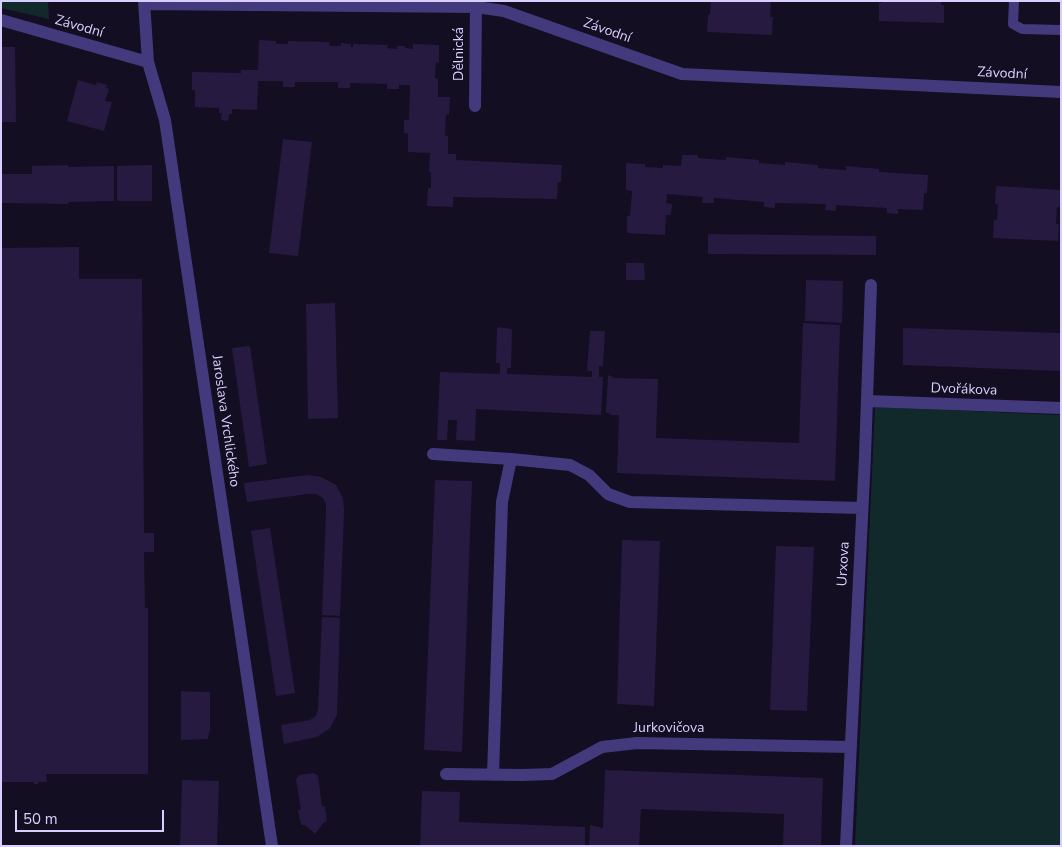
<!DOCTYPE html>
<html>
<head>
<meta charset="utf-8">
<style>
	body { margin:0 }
	#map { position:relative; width:1062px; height:847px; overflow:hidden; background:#130e21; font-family:"Nunito Sans",sans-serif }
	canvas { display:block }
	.frame { position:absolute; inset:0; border:2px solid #d8cffe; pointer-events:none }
	.scale { position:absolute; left:15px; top:810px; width:149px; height:22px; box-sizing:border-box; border:2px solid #d8cffe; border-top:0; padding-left:6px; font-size:15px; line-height:18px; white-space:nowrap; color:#d8cffe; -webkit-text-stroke:4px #130e21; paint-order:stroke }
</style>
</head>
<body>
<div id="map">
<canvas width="1062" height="847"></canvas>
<div class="frame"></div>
<div class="scale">50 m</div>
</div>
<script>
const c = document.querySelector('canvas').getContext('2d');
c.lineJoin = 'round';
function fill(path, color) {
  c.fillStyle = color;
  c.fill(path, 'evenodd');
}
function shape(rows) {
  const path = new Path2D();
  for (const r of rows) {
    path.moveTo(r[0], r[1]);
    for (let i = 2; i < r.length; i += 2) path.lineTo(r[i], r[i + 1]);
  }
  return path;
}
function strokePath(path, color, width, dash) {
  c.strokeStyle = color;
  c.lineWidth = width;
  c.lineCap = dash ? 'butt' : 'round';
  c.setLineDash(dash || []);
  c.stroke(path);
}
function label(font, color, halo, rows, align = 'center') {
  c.font = font + ' "Nunito Sans",sans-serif';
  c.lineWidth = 5;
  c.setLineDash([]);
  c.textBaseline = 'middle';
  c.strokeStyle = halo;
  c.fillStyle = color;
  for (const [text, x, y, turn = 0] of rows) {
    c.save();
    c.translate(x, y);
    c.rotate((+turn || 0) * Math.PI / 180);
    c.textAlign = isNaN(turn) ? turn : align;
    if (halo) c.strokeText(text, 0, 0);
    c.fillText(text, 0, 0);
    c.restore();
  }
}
const green = shape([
	[1,1,48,1,49,19,1,8],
	[875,407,1061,415,1061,846,855,846]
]);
const building = shape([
	[711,1,771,1,770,17,773,17,772,35,707,32,708,15,710,15],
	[882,1,941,1,941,5,944,5,944,23,879,21,879,3,882,3],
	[259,40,276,41,276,44,288,44,288,41,329,42,330,46,341,46,341,43,351,44,351,47,353,47,353,44,388,45,387,48,397,49,397,46,405,46,405,48,413,49,413,44,439,45,439,63,436,62,435,78,438,79,438,97,450,97,449,115,446,114,445,136,448,136,448,154,456,154,456,160,562,165,561,182,558,182,557,199,453,197,453,207,427,206,428,188,431,188,431,172,429,172,430,153,408,152,408,134,404,133,404,120,409,120,410,85,399,85,399,89,387,89,387,84,350,83,350,88,338,88,338,82,295,82,295,87,283,87,283,81,258,81,257,110,232,109,232,114,229,114,228,121,221,120,222,113,219,113,219,108,195,107,195,90,192,90,192,72,241,73,241,70,258,70],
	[1,47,15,47,16,122,1,122],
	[78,80,96,85,97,82,107,85,106,88,109,89,105,101,112,102,104,131,67,121],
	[283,139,312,142,298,256,269,253],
	[682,155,698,155,698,158,726,160,726,157,759,160,759,163,785,165,785,162,818,165,818,168,846,170,846,166,879,169,879,172,928,175,927,193,924,193,923,210,898,209,898,214,887,213,887,208,836,205,836,211,825,210,826,204,775,203,775,208,764,207,764,202,714,198,714,203,702,203,703,197,667,194,666,203,672,204,671,215,666,215,665,235,627,233,627,216,630,216,632,191,626,190,626,163,645,164,645,167,663,168,663,165,681,166],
	[68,165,68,167,114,166,114,201,68,202,69,204,1,203,1,174,32,174,32,166],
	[152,165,152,201,117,201,117,166],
	[996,186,1061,190,1060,207,1057,207,1056,224,1059,224,1058,241,993,238,994,220,997,220,998,204,995,204],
	[708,234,876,236,876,255,708,254],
	[79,247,79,279,142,279,144,533,154,533,154,552,144,552,145,608,148,608,148,774,46,774,47,782,38,782,38,784,34,784,34,782,1,782,1,248],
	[626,263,644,263,645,280,626,280],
	[806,280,843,281,842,323,805,321],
	[335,303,338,418,308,419,306,304],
	[803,323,840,325,835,481,617,473,619,415,610,415,611,413,606,413,608,375,613,377,613,378,658,379,656,438,799,443],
	[497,327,512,329,511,368,507,368,507,374,592,377,592,371,587,371,590,331,605,331,603,366,599,366,599,377,603,377,601,415,476,409,475,441,456,440,457,420,448,420,447,440,437,440,440,372,500,374,500,363,496,363],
	[903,328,1061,333,1061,371,903,365],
	[250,346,267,464,249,467,232,348],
	[308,475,321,477,336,485,343,498,344,512,340,616,322,615,326,512,326,504,323,498,316,494,308,494,247,502,244,483],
	[435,480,472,481,462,752,424,750],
	[270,528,295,693,276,696,251,531],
	[622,540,660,541,654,706,617,704],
	[776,546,814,547,807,711,770,710],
	[322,617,340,618,337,715,330,728,317,737,284,744,281,725,310,720,316,716,318,709],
	[181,691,210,692,210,732,209,732,208,739,181,740],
	[605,770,823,778,821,846,783,846,784,814,641,809,639,846,589,846,590,825,603,828],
	[314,773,318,776,322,807,325,806,327,821,324,822,315,834,305,825,301,825,298,810,301,810,296,779,299,775],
	[182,780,219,781,217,846,180,846],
	[422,791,460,792,459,822,585,827,585,846,420,846]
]);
const lane = shape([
	[1014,1,1013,24,1022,29,1061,30]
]);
const street = shape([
	[144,1,148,62,165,120,272,846],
	[144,4,476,7,504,11,682,74,1061,92],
	[1,20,148,62],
	[475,106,476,1],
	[867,401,1061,408],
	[433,454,511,459],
	[446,774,523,775,552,774,602,747,637,743,851,747],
	[493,775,502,502,511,459,570,465,589,475,608,494,630,502,862,508],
	[846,846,865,456,871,285]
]);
const streetNames = [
	["Závodní",79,27,16],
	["Závodní",607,31,19],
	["Dělnická",460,54,-90],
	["Závodní",1002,74,3],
	["Dvořákova",964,390,2],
	["Jaroslava Vrchlického",225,421,82],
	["Urxova",844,564,-87],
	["Jurkovičova",669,729]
];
fill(green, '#11292a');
fill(building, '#261a41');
strokePath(lane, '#433a7e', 10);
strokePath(street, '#433a7e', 12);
label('14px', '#d8cffe', '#130e21', streetNames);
</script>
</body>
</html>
